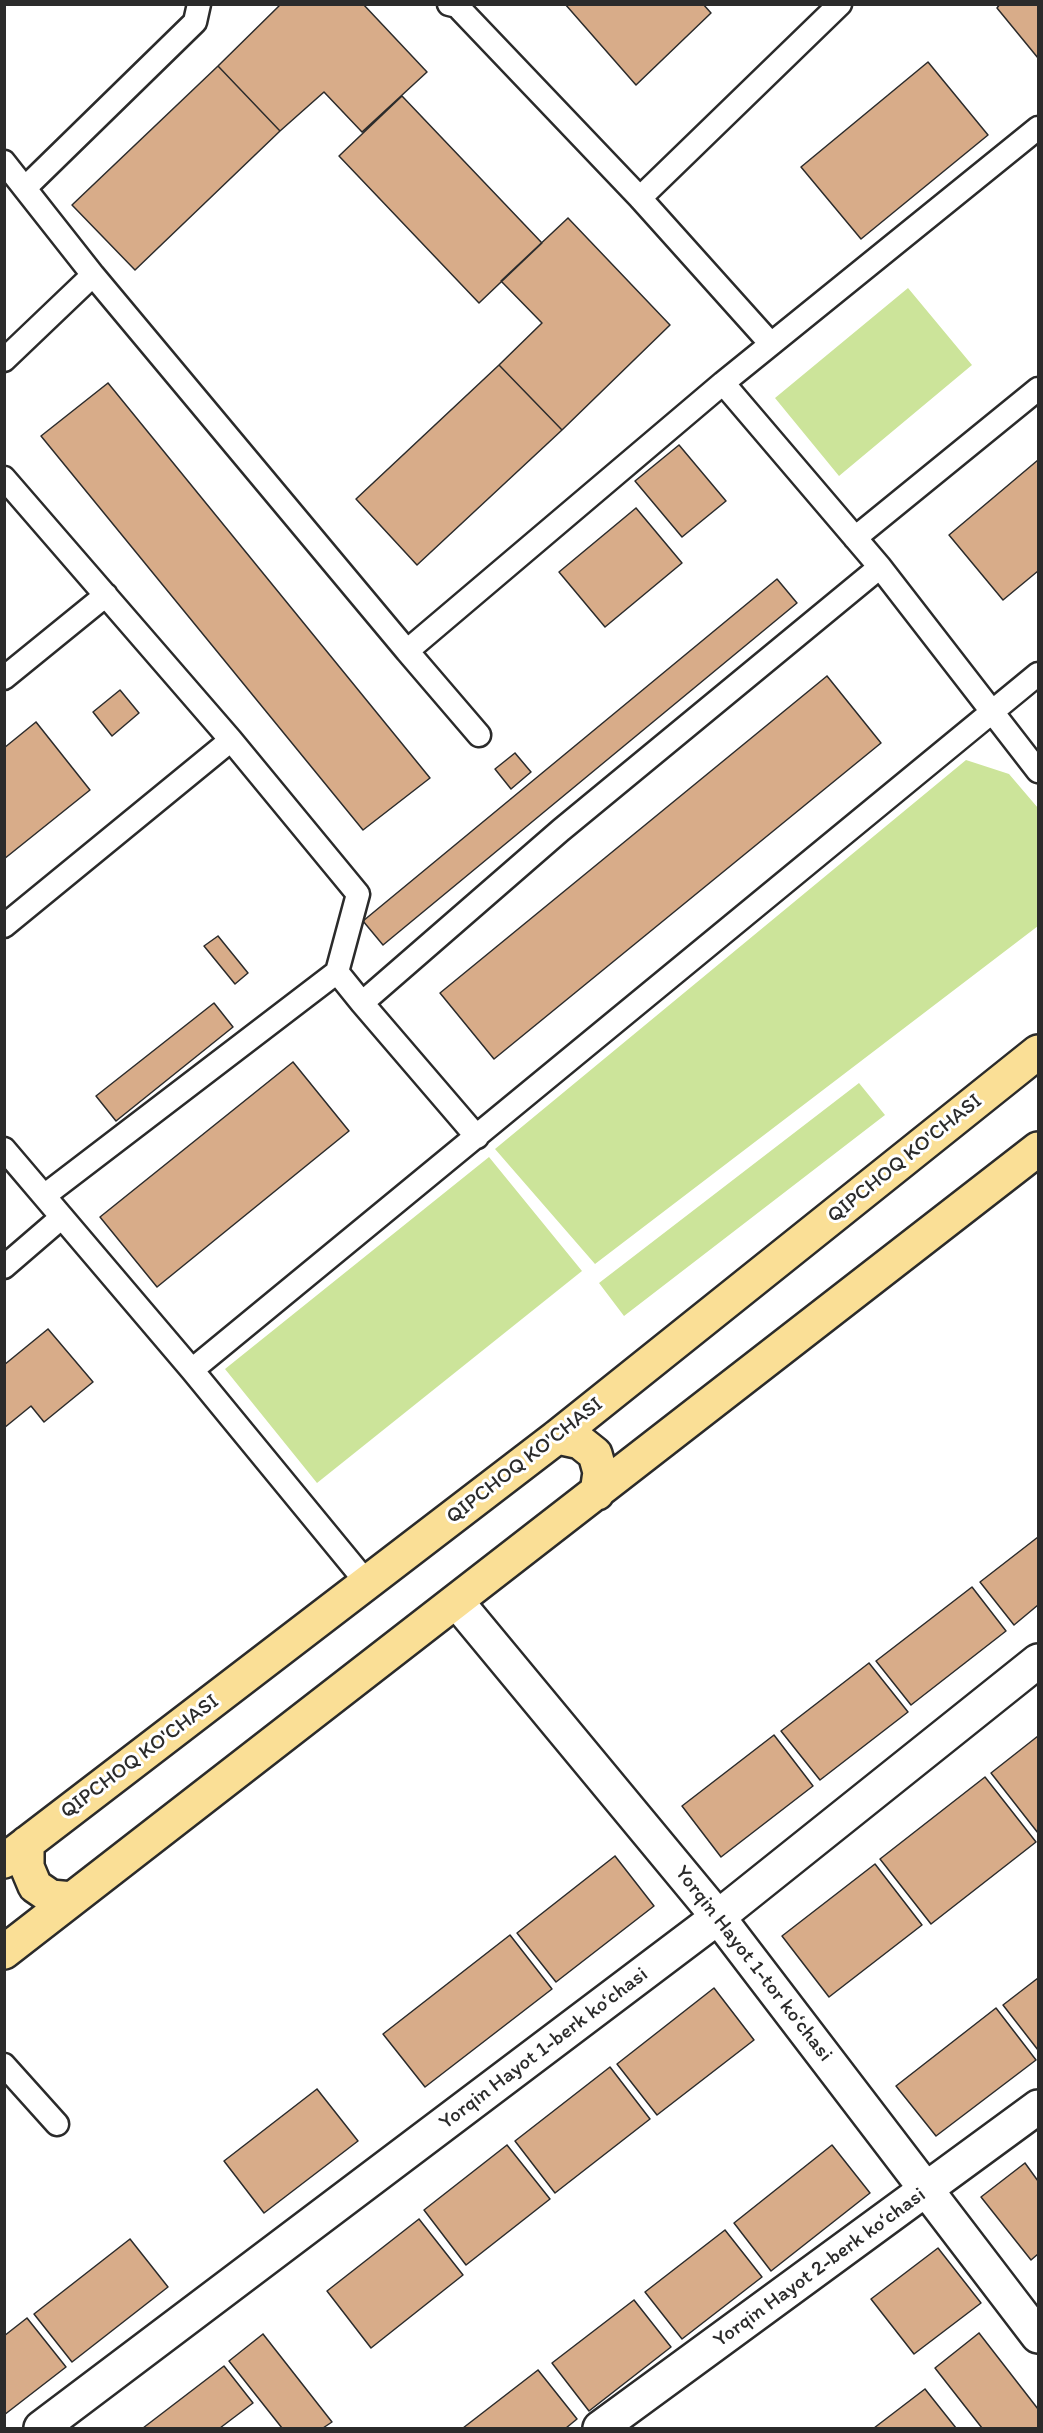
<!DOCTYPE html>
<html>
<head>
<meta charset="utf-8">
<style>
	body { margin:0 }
	#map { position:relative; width:1043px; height:2433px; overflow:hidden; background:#fff; font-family:Itim,sans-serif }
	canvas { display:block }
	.frame { position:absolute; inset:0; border:6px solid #2b2b2b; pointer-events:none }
</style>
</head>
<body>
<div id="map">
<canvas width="1043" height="2433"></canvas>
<div class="frame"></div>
</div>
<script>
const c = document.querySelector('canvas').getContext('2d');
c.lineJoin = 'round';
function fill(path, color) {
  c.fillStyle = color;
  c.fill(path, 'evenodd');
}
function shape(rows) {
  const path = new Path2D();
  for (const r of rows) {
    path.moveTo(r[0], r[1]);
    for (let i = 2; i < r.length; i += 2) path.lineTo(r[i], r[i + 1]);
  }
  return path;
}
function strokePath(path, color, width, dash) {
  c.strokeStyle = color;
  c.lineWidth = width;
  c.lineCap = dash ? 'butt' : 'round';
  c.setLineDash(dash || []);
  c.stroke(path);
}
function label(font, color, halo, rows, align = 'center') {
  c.font = font + ' Itim,sans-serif';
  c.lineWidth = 6;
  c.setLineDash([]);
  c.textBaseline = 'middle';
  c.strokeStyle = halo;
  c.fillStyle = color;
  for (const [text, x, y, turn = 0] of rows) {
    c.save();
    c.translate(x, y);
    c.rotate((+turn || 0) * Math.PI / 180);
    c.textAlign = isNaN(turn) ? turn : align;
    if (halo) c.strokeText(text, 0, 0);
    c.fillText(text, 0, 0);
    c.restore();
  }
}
const green = shape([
	[908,288,972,365,839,476,775,398],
	[966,760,1009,774,1038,808,1038,926,595,1264,495,1149],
	[859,1083,885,1115,624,1316,599,1283],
	[489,1157,582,1271,317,1483,225,1369]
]);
const building = shape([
	[281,4,363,4,427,72,362,132,324,92,280,131,218,66,281,4],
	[565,4,703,4,711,13,636,85,565,4],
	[1000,4,1038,4,1038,58,997,8,1000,4],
	[928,62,988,135,861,239,801,167,928,62],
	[218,66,280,131,135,270,72,205,218,66],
	[402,96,542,243,479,303,339,156,402,96],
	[568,218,670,325,562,430,499,365,542,323,501,281,568,218],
	[499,365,562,430,417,565,356,499,499,365],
	[108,383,430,778,363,830,41,436,108,383],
	[679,445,726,501,682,537,635,481,679,445],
	[1038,460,1038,571,1003,600,949,535,1038,460],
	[636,508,682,563,605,627,559,572,636,508],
	[777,579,797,603,383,945,363,921,777,579],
	[827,676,881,743,494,1059,440,993,827,676],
	[120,690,139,713,112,736,93,712,120,690],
	[36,722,90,790,4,859,4,748,36,722],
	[515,753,531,772,511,789,495,769,515,753],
	[218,936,248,973,235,984,204,946,218,936],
	[214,1003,233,1027,116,1121,96,1096,214,1003],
	[293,1062,349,1131,157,1287,100,1217,293,1062],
	[48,1329,93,1382,44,1422,31,1406,4,1428,4,1365,48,1329],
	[1038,1537,1038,1605,1014,1625,980,1582,1038,1537],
	[972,1587,1006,1631,911,1705,876,1661,972,1587],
	[869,1663,908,1712,820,1780,781,1731,869,1663],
	[774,1735,813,1786,721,1857,682,1806,774,1735],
	[1038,1736,1038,1833,991,1773,1038,1736],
	[985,1777,1036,1842,931,1924,880,1859,985,1777],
	[615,1856,654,1906,556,1982,517,1933,615,1856],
	[875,1864,922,1925,829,1997,782,1936,875,1864],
	[510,1935,552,1989,425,2087,383,2034,510,1935],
	[1038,1978,1038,2050,1003,2005,1038,1978],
	[714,1988,754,2040,657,2115,617,2064,714,1988],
	[996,2008,1036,2060,936,2136,896,2086,996,2008],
	[610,2067,650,2119,555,2193,515,2141,610,2067],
	[317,2089,358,2141,264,2213,224,2161,317,2089],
	[507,2145,550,2199,466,2265,424,2210,507,2145],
	[832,2145,870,2193,771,2271,734,2223,832,2145],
	[1025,2163,1038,2181,1038,2254,1031,2260,981,2197,1025,2163],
	[419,2219,463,2275,371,2348,327,2291,419,2219],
	[725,2230,762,2277,682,2339,645,2292,725,2230],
	[130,2239,168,2287,72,2362,34,2314,130,2239],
	[938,2248,981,2303,914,2354,871,2299,938,2248],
	[634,2300,671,2347,589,2411,552,2363,634,2300],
	[27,2318,66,2367,4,2415,4,2336,27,2318],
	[979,2333,1038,2409,1038,2428,982,2428,935,2368,979,2333],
	[263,2334,332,2422,323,2428,282,2428,229,2361,263,2334],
	[224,2366,253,2403,220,2428,143,2428,224,2366],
	[538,2370,577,2419,566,2428,463,2428,538,2370],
	[925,2389,956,2428,874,2428,925,2389]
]);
const lane = shape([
	[449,4,457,6,640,198,771,344],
	[4,162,93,275],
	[25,188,195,22,199,4],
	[640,198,840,4],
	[4,360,93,275,407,651,723,383,1038,128],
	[723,383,880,567,1038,771],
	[4,478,231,740,358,894,337,972],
	[855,538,1038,389],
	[407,651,479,735],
	[4,678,106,595],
	[4,926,231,740],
	[362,1003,477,1137],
	[4,1149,44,1196],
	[4,1267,62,1217],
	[192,1370,1038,674],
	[367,1583,192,1370,44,1196,337,972,362,1003,561,830,880,567],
	[4,2065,57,2124]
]);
const street = shape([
	[457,1602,718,1917,1038,2336],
	[41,2428,718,1917,1038,1661],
	[600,2428,1038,2107]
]);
const primary = shape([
	[557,1437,580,1442,595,1454,600,1472,597,1493],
	[27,1843,27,1867,35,1886,51,1897,72,1899],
	[4,1861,557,1437,1038,1052],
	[4,1952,1038,1149]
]);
const streetNames = [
	["QIPCHOQ KO'CHASI",905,1159,-39],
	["QIPCHOQ KO'CHASI",525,1461,-38],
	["QIPCHOQ KO'CHASI",140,1757,-37],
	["Yorqin Hayot 1-tor koʻchasi",753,1964,52],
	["Yorqin Hayot 1-berk koʻchasi",544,2049,-37],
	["Yorqin Hayot 2-berk koʻchasi",820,2268,-36]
];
fill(green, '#cce49a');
fill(building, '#d8ac89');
strokePath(building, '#2b2b2b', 1.5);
strokePath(lane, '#2b2b2b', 27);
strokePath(street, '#2b2b2b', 38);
strokePath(primary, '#2b2b2b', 38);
strokePath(lane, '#fff', 22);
strokePath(street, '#fff', 33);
strokePath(primary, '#fadf96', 33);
label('21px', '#2b2b2b', '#fff', streetNames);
</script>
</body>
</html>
